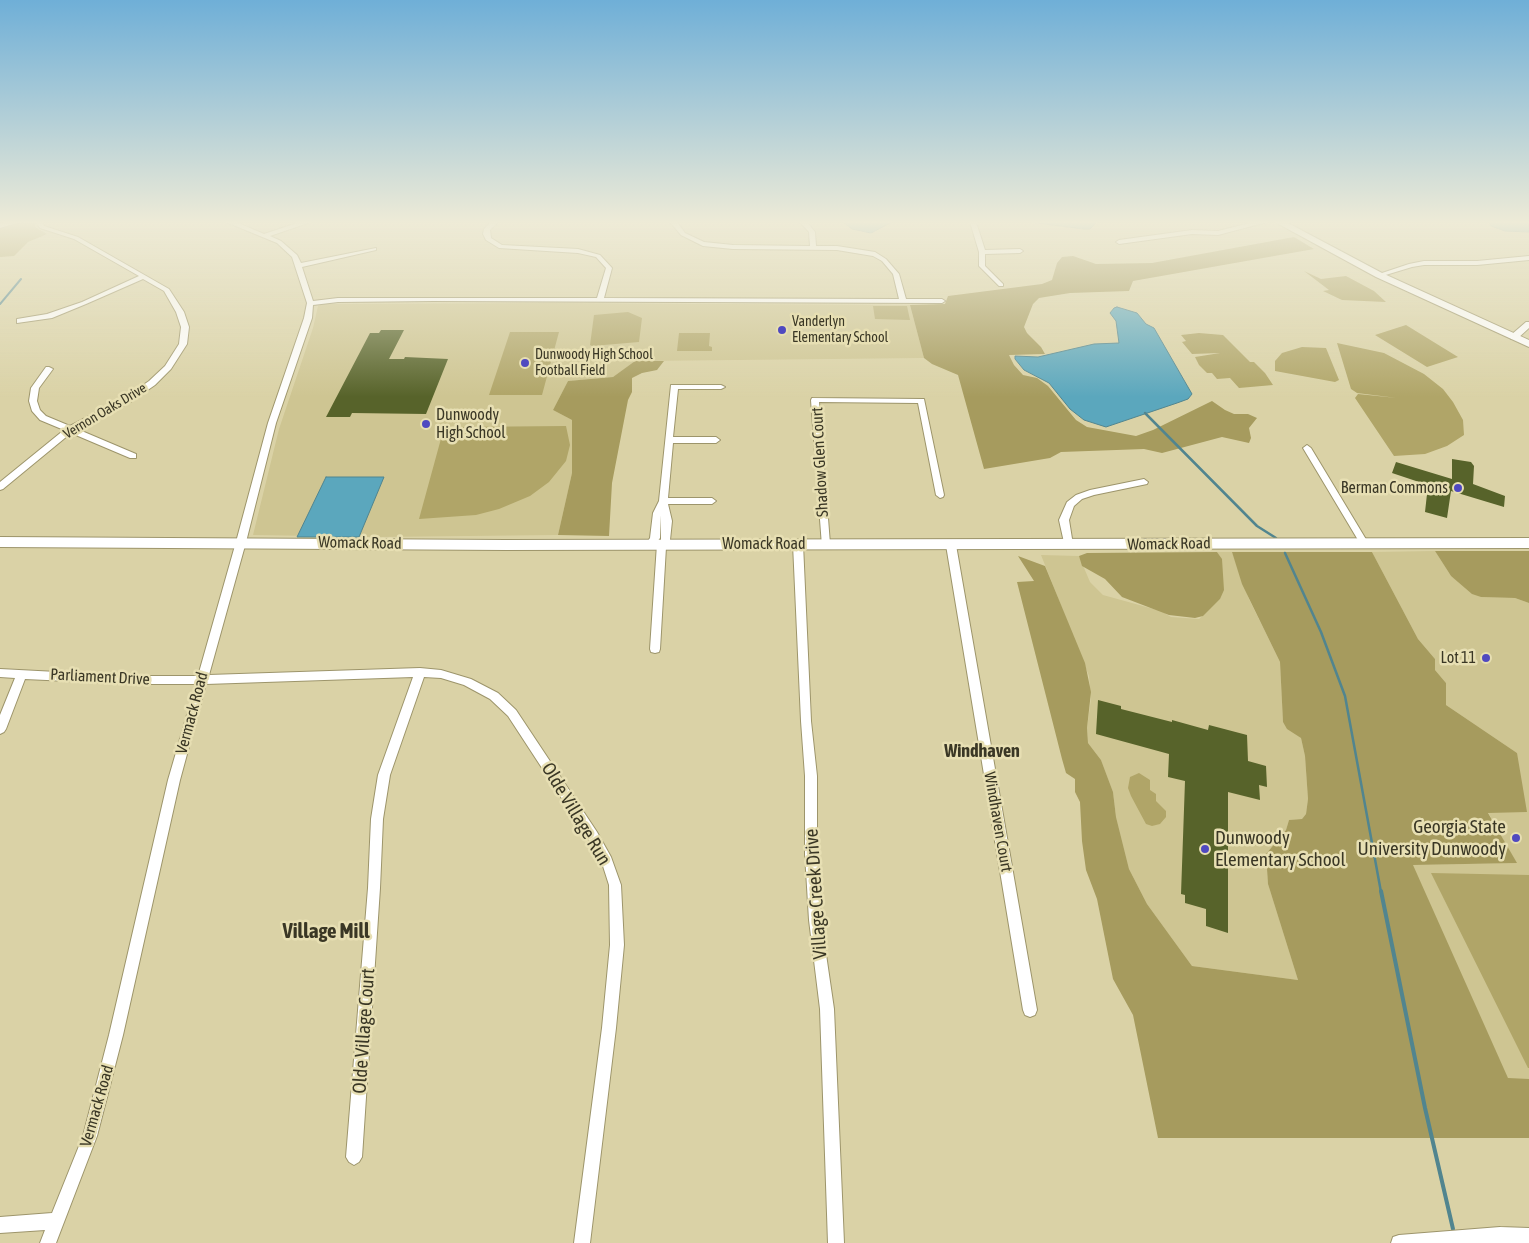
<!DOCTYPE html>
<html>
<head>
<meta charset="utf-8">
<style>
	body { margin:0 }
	canvas { display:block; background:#dad2a6 }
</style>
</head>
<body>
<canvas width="1529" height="1243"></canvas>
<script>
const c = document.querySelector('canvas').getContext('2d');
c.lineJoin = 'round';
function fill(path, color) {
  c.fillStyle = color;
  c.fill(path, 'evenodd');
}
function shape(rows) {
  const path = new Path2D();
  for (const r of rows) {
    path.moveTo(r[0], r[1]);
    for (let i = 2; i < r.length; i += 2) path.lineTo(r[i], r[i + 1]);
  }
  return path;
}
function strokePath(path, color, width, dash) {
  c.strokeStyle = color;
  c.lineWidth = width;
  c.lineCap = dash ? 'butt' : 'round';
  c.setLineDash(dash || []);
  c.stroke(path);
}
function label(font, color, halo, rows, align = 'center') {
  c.font = font + ' "Asap Condensed",sans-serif';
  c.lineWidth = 5;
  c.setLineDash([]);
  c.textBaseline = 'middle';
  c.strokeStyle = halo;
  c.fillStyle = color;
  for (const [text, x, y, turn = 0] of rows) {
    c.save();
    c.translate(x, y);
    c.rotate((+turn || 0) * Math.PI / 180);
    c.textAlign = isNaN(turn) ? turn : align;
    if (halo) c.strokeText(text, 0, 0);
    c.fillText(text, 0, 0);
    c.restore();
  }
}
const built = shape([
	[550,303,910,305,924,358,642,361,642,357,613,377,568,381,553,410,572,420,572,473,558,535,377,537,253,535,279,429,313,328,318,306,322,304],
	[1435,551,1451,576,1481,597,1515,598,1529,603,1529,1079,1508,1079,1412,865,1516,863,1488,812,1517,753,1446,705,1446,683,1435,670,1435,659,1418,639,1372,552],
	[1217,552,1232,552,1249,599,1280,662,1283,722,1301,738,1305,756,1308,799,1306,814,1302,819,1289,820,1286,830,1266,854,1268,884,1298,980,1192,966,1147,904,1129,869,1116,817,1113,792,1101,760,1088,743,1087,728,1091,699,1089,676,1041,555,1079,556,1090,582,1103,595,1161,611,1171,617,1199,619,1220,599,1221,558]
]);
const green = shape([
	[24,222,35,222,35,227,47,234,28,242,14,256,0,257,0,228],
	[1304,271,1321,279,1346,276,1374,291,1386,302,1342,300,1323,291,1329,290],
	[873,306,907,306,910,320,875,319],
	[628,312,642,318,639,342,592,346,590,345,594,315],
	[1406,325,1458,357,1427,367,1375,335],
	[510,332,559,332,542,395,489,395],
	[679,333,710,333,709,346,712,347,712,351,677,351],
	[1199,333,1223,335,1250,362,1254,362,1265,373,1273,385,1239,388,1230,378,1217,379,1212,373,1207,373,1199,365,1195,357,1220,353,1192,354,1182,342,1186,341,1181,335],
	[1337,343,1384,353,1424,374,1443,389,1453,402,1463,420,1464,435,1447,446,1425,454,1394,456,1355,398,1358,394,1397,398,1357,393,1351,389],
	[1302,347,1326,348,1339,380,1335,382,1275,371,1275,361,1282,353],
	[566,426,570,445,566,461,549,482,530,496,499,509,476,515,419,519,442,435,458,427],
	[1139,773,1150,780,1150,790,1156,794,1156,801,1166,811,1166,817,1160,824,1152,826,1146,824,1131,796,1128,788,1130,777],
	[1431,873,1529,875,1529,1068,1528,1068]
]);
const forest = shape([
	[1294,237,1314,249,1133,281,1129,291,1070,293,1039,298,1033,304,1024,327,1027,333,1041,347,1045,354,1009,355,1014,365,1023,375,1037,378,1048,386,1076,420,1087,427,1136,436,1153,430,1212,401,1225,410,1234,414,1248,414,1257,418,1249,428,1251,438,1249,443,1222,437,1162,453,1144,449,1061,452,1050,458,984,469,958,375,932,364,924,358,910,305,945,304,948,296,1042,284,1052,280,1057,263,1062,257,1073,256,1096,264,1152,263],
	[642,356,642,361,664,361,657,370,642,373,632,378,632,392,628,400,612,483,609,536,558,535,572,473,572,420,553,410,568,381,613,377],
	[1435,551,1529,551,1529,603,1515,598,1481,597,1472,594,1451,576],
	[1217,552,1222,559,1224,590,1220,599,1203,616,1195,618,1169,615,1122,597,1105,579,1082,566,1079,556,1087,553],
	[1232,552,1372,552,1418,639,1435,659,1435,670,1446,683,1446,705,1517,753,1527,812,1488,813,1517,863,1413,865,1508,1078,1529,1079,1529,1138,1158,1138,1133,1015,1113,979,1097,899,1086,870,1082,841,1080,802,1075,792,1075,779,1066,773,1062,759,1017,582,1034,581,1018,556,1045,566,1085,663,1091,692,1087,728,1088,743,1101,760,1113,792,1116,817,1129,869,1147,904,1192,966,1298,980,1268,884,1266,854,1286,830,1289,820,1302,819,1306,814,1308,799,1305,756,1301,738,1287,729,1283,722,1280,662,1242,584]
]);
const water = shape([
	[892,222,871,233,852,229,843,222,892,222],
	[1097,222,1090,229,1083,229,1030,222,1097,222],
	[1509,222,1529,222,1529,232,1505,231,1491,226,1489,222,1509,222],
	[1117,307,1137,313,1146,324,1154,328,1192,394,1188,399,1177,403,1106,427,1084,420,1070,409,1049,383,1024,370,1015,359,1015,356,1038,357,1094,344,1119,343,1116,321,1110,313,1114,308,1117,307],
	[326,477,384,477,359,537,297,537,326,477]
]);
const streamFar2 = shape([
	[0,304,21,279]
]);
const streamFar1 = shape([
	[1145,413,1257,526,1276,538],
	[1285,553,1321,632,1345,696,1381,892]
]);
const stream = shape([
	[1381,891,1425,1108,1453,1229]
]);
const building = shape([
	[381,330,404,330,389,359,404,359,405,357,448,359,426,414,352,413,350,417,326,417,370,333,379,333],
	[1452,459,1471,462,1474,466,1473,484,1505,496,1504,507,1451,491,1447,518,1425,512,1428,485,1392,473,1396,462,1452,479],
	[1098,700,1121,706,1121,709,1172,722,1172,720,1208,730,1209,725,1247,735,1248,761,1266,766,1267,787,1259,785,1260,800,1228,792,1228,933,1206,926,1206,909,1185,903,1185,895,1181,894,1185,781,1168,777,1169,754,1096,734]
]);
const street = shape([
	[7,222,20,222,0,228,0,224,7,222],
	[36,222,42,222,44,226,78,237,169,289,184,312,189,327,187,344,171,369,155,385,132,401,77,429,136,454,136,458,130,458,71,433,3,489,0,490,0,482,64,430,40,420,32,411,29,401,31,388,46,367,49,367,53,369,39,388,37,401,40,410,46,416,70,426,126,397,149,381,165,366,179,344,181,327,176,312,164,291,143,279,86,304,52,318,17,323,17,319,47,314,82,302,139,276,74,239,40,228,36,222],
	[226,222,236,222,264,234,300,222,311,222,270,236,281,241,297,255,301,263,376,248,376,250,302,267,313,301,338,298,597,298,606,268,596,257,578,253,499,248,486,240,483,234,484,229,491,222,498,222,490,230,491,238,502,245,578,249,600,255,612,268,604,298,899,299,893,274,882,261,873,256,837,250,733,249,703,246,681,235,670,222,677,222,685,233,704,242,733,245,810,246,809,232,800,222,807,222,815,232,816,246,837,246,875,252,886,259,899,274,906,299,942,299,945,301,942,303,434,301,338,302,313,305,312,318,276,423,246,542,209,675,420,668,441,670,471,679,498,693,516,710,597,832,611,857,621,885,624,945,616,1028,590,1243,574,1243,602,1028,610,945,609,885,602,863,589,840,508,716,490,699,464,685,441,678,424,677,390,775,383,819,380,888,362,1157,359,1162,354,1165,349,1162,346,1157,368,888,371,819,378,775,413,677,206,684,180,780,123,1035,97,1136,56,1243,40,1243,45,1230,0,1233,0,1217,52,1213,83,1136,109,1035,168,780,196,684,133,684,25,679,6,729,4,732,0,734,0,715,15,678,0,677,0,669,133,676,198,676,236,542,268,423,304,318,307,303,292,257,277,243,226,222],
	[970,222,976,222,985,250,1020,249,1023,251,1020,253,985,254,985,266,1003,284,1003,286,999,286,979,266,979,252,970,222],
	[1254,222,1267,222,1218,235,1192,234,1119,244,1116,242,1119,240,1192,230,1218,231,1254,222],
	[1529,256,1529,260,1477,265,1424,265,1412,267,1379,277,1376,275,1409,264,1424,261,1477,261,1529,256],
	[1526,322,1529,322,1529,328,1517,339,1511,339,1511,335,1526,322],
	[671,385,721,385,725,387,721,389,678,389,673,437,716,437,720,440,716,443,673,443,668,498,712,498,716,501,712,504,668,504,672,521,670,540,673,544,671,546,666,547,660,649,659,652,655,653,651,652,650,649,657,544,661,541,661,515,660,538,654,546,651,547,646,544,650,538,653,513,659,501,671,385],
	[812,398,924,399,944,495,943,497,940,498,936,495,918,403,819,402,830,544,825,547,822,546,811,400,812,398],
	[1307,445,1311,448,1367,541,1369,543,1367,545,1361,545,1303,448,1307,445],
	[1144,479,1148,482,1147,484,1094,495,1082,499,1074,506,1069,520,1073,545,1068,548,1065,547,1059,520,1067,502,1076,495,1090,490,1144,479],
	[798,541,803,544,811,721,817,776,817,854,821,920,834,1009,844,1243,828,1243,820,1009,809,920,805,854,805,776,801,721,793,544,798,541],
	[951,542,956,545,1037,1010,1035,1015,1030,1017,1025,1015,1023,1010,946,545,951,542],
	[1500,1227,1529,1228,1529,1243,1391,1243,1393,1237,1399,1235,1500,1227]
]);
const secondary = shape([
	[1275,222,1286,222,1382,273,1529,340,1529,347,1376,277,1275,222],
	[0,537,506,540,1529,538,1529,548,506,550,0,547,0,537]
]);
const markers = [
	[782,330,5,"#4f49c0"],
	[525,363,5,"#4f49c0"],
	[426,424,5,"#4f49c0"],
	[1458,488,5,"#4f49c0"],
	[1486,658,5,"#4f49c0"],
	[1516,838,5,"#4f49c0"],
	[1205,849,5,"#4f49c0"]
];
const farPoinames = [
	["Vanderlyn",792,322],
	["Elementary School",792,338],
	["Dunwoody High School",535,355],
	["Football Field",535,371]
];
const farStreetnames = [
	["Vernon Oaks Drive",105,411,-31]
];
const poiNames = [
	["Dunwoody",436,415,"left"],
	["High School",436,433,"left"],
	["Berman Commons",1448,488],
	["Lot 11",1476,658]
];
const streetNames = [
	["Shadow Glen Court",820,462,-93],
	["Womack Road",360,543,1],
	["Womack Road",764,544],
	["Womack Road",1169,544,-1],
	["Parliament Drive",100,677,3],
	["Vermack Road",192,713,-75],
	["Windhaven Court",998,822,80],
	["Vermack Road",97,1106,-74]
];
const neighbourhoodNames = [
	["Windhaven",982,751]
];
const nearStreetnames = [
	["Olde Village Run",576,814,59],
	["Village Creek Drive",816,894,-94],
	["Olde Village Court",364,1031,-86]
];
const nearPoinames = [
	["Georgia State",1506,827],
	["University Dunwoody",1506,849],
	["Dunwoody",1215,838,"left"],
	["Elementary School",1215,860,"left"]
];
const nearNeighbourhoodnames = [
	["Village Mill",326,931]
];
fill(built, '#cec592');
fill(green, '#b0a568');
fill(forest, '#a69b5e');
fill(water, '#5ba7bd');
strokePath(water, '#51858f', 1);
strokePath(streamFar2, '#51858f', 2);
strokePath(streamFar1, '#51858f', 2.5);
strokePath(stream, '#51858f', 4);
fill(building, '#57632a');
strokePath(street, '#9d956b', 2);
strokePath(secondary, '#9d956b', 2);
fill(street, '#fff');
fill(secondary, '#fff');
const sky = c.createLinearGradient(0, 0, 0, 397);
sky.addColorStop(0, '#6fafd7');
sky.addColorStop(0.56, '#eeebd7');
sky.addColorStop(1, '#eeebd700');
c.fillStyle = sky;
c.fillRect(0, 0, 1529, 397);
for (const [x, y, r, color] of markers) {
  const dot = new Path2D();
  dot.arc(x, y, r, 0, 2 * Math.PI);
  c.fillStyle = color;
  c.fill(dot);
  strokePath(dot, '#e7dfb3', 2);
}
label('14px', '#3a3725', '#e7dfb3', farPoinames, 'left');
label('14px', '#3a3725', '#e7dfb3', farStreetnames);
label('16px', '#3a3725', '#e7dfb3', poiNames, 'right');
label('16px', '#3a3725', '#e7dfb3', streetNames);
label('bold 18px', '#3a3725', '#e7dfb3', neighbourhoodNames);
label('19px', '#3a3725', '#e7dfb3', nearStreetnames);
label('19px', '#3a3725', '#e7dfb3', nearPoinames, 'right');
label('bold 21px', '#3a3725', '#e7dfb3', nearNeighbourhoodnames);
</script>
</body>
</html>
